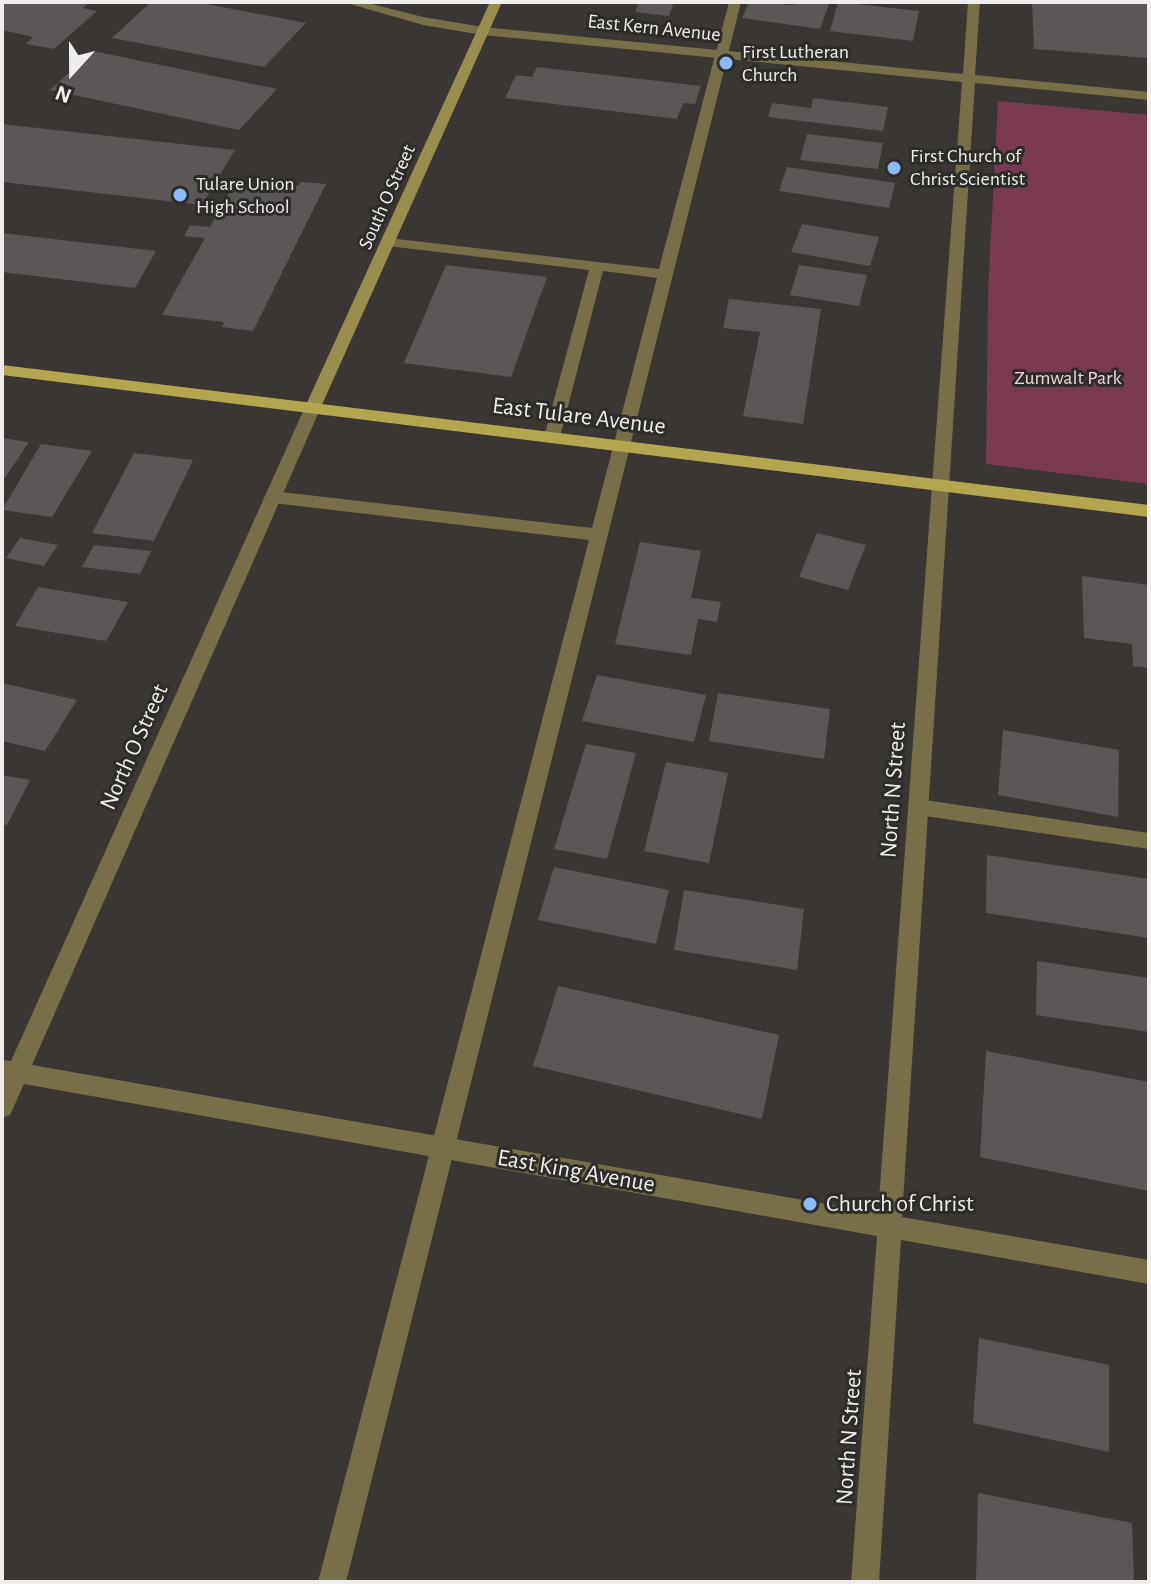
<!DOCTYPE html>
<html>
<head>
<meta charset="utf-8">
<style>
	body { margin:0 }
	#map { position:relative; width:1151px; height:1584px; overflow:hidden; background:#393633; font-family:"Alegreya Sans",sans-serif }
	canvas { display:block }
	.frame { position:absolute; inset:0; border:4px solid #f0eeed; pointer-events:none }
	.north { position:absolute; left:32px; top:32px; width:80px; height:80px; -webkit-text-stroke:6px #2e2c29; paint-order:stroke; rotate:201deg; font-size:22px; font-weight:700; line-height:32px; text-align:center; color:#f0eeed }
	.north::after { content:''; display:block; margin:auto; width:28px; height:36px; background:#f0eeed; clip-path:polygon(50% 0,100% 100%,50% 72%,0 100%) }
</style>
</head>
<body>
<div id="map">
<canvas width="1151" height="1584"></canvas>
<div class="frame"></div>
<div class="north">N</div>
</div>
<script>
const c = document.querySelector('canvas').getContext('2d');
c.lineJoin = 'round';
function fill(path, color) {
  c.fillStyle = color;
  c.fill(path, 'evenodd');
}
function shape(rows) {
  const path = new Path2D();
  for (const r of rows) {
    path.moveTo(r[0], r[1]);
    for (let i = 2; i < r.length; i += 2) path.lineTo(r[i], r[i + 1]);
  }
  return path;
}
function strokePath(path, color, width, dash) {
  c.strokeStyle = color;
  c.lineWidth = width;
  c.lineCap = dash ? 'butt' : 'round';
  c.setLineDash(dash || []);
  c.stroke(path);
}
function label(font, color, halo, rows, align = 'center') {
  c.font = font + ' "Alegreya Sans",sans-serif';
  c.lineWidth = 6;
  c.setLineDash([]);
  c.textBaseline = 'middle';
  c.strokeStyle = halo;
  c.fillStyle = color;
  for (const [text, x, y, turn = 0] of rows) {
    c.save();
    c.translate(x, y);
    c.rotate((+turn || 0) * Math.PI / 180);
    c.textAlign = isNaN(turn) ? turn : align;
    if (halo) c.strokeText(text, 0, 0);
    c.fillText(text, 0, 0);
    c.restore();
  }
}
const green = shape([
	[998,101,1149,115,1149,484,986,464,988,292]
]);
const building = shape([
	[2,2,85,2,89,3,83,8,97,11,54,49,26,44,33,37,2,30],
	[151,2,196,2,306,23,264,67,112,38],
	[639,2,674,2,669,16,635,12],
	[749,2,794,5,796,2,830,2,820,29,742,18],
	[838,2,919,11,913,41,830,31],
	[1032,2,1149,2,1149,58,1034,49],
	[93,51,277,89,239,130,50,90],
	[537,67,701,86,695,104,683,103,677,119,505,98,516,75,532,77],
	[813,98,888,107,883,131,768,117,772,103,811,108],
	[2,124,235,150,202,205,2,182],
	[807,134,883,143,878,169,800,160],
	[787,167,895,183,889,208,779,191],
	[236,180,298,186,301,182,326,184,253,331,222,327,224,322,162,315,205,238,184,236,190,225,210,227],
	[802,224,879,237,870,266,791,252],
	[2,233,156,251,135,288,2,272],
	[446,265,547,277,511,377,404,363],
	[799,265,867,275,859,306,790,295],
	[729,299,821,309,803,424,743,416,760,332,723,328],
	[2,438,29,442,2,482],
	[41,444,92,451,52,517,2,510],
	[134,453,193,460,154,541,92,533],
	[817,533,866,545,848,590,799,577],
	[20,538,58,545,44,566,6,558],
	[640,542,701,551,691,598,721,602,717,622,698,619,691,655,615,644],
	[94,545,151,551,140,574,82,567],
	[1082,576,1149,585,1149,668,1133,666,1132,644,1084,638],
	[38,587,128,602,106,641,15,626],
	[597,675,706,695,694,742,582,721],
	[2,683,77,700,45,751,2,741],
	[718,693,830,709,824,759,709,741],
	[1003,730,1119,750,1118,817,998,795],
	[586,744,636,753,607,859,554,849],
	[666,762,728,773,709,863,644,851],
	[2,775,30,780,7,825,2,824],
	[987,855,1149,879,1149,938,986,913],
	[554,867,669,890,656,944,538,920],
	[684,890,804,909,797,970,674,950],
	[1037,961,1149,978,1149,1032,1036,1015],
	[558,986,779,1035,762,1119,533,1066],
	[986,1051,1149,1082,1149,1191,980,1157],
	[979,1338,1109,1365,1109,1452,973,1423],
	[978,1493,1132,1523,1134,1582,976,1582]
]);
const service = shape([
	[729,2,741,2,346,1582,318,1582,589,540,273,503,264,497,273,491,592,528,657,278,603,271,560,437,552,442,544,437,589,270,388,246,381,242,388,238,659,269,729,2],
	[918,799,1149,833,1149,849,918,815,911,813,908,807,911,801,918,799]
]);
const minor = shape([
	[343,2,364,2,423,17,483,27,963,74,968,2,980,2,975,75,1149,92,1149,100,975,83,902,1217,1149,1260,1149,1284,901,1240,879,1582,851,1582,877,1236,24,1084,10,1115,2,1118,2,1060,11,1061,305,407,313,402,321,407,32,1065,878,1213,962,82,483,35,423,25,343,2]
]);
const secondary = shape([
	[490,2,502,2,321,407,313,412,307,411,305,407,490,2]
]);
const primary = shape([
	[2,365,1149,505,1149,517,2,375,2,365]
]);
const markers = [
	[726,63,8,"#88bafc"],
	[894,168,8,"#88bafc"],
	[180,195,8,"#88bafc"],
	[810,1204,8,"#88bafc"]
];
const farStreetnames = [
	["East Kern Avenue",654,28,6],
	["South O Street",387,197,-66]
];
const farPoinames = [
	["First Lutheran",742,52],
	["Church",742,75],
	["First Church of",910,156],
	["Christ Scientist",910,179],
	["Tulare Union",196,184],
	["High School",196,207]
];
const farParknames = [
	["Zumwalt Park",1068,378]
];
const streetNames = [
	["East Tulare Avenue",579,416,7],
	["North O Street",134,747,-66],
	["North N Street",893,790,-86],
	["East King Avenue",576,1171,10],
	["North N Street",849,1437,-86]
];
const poiNames = [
	["Church of Christ",826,1204]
];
fill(green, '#7a3a52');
fill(building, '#5b5756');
fill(service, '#766f47');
fill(minor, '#766f47');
fill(secondary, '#998e4d');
fill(primary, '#b4a54f');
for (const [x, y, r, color] of markers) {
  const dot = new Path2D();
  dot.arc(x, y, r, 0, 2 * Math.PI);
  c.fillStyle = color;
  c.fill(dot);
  strokePath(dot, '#2e2c29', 3);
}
label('20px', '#f0eeed', '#2e2c29', farStreetnames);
label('20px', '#f0eeed', '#2e2c29', farPoinames, 'left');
label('20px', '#f0d5dd', '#2e2c29', farParknames);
label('24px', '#f0eeed', '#2e2c29', streetNames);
label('24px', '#f0eeed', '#2e2c29', poiNames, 'left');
</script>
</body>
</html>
